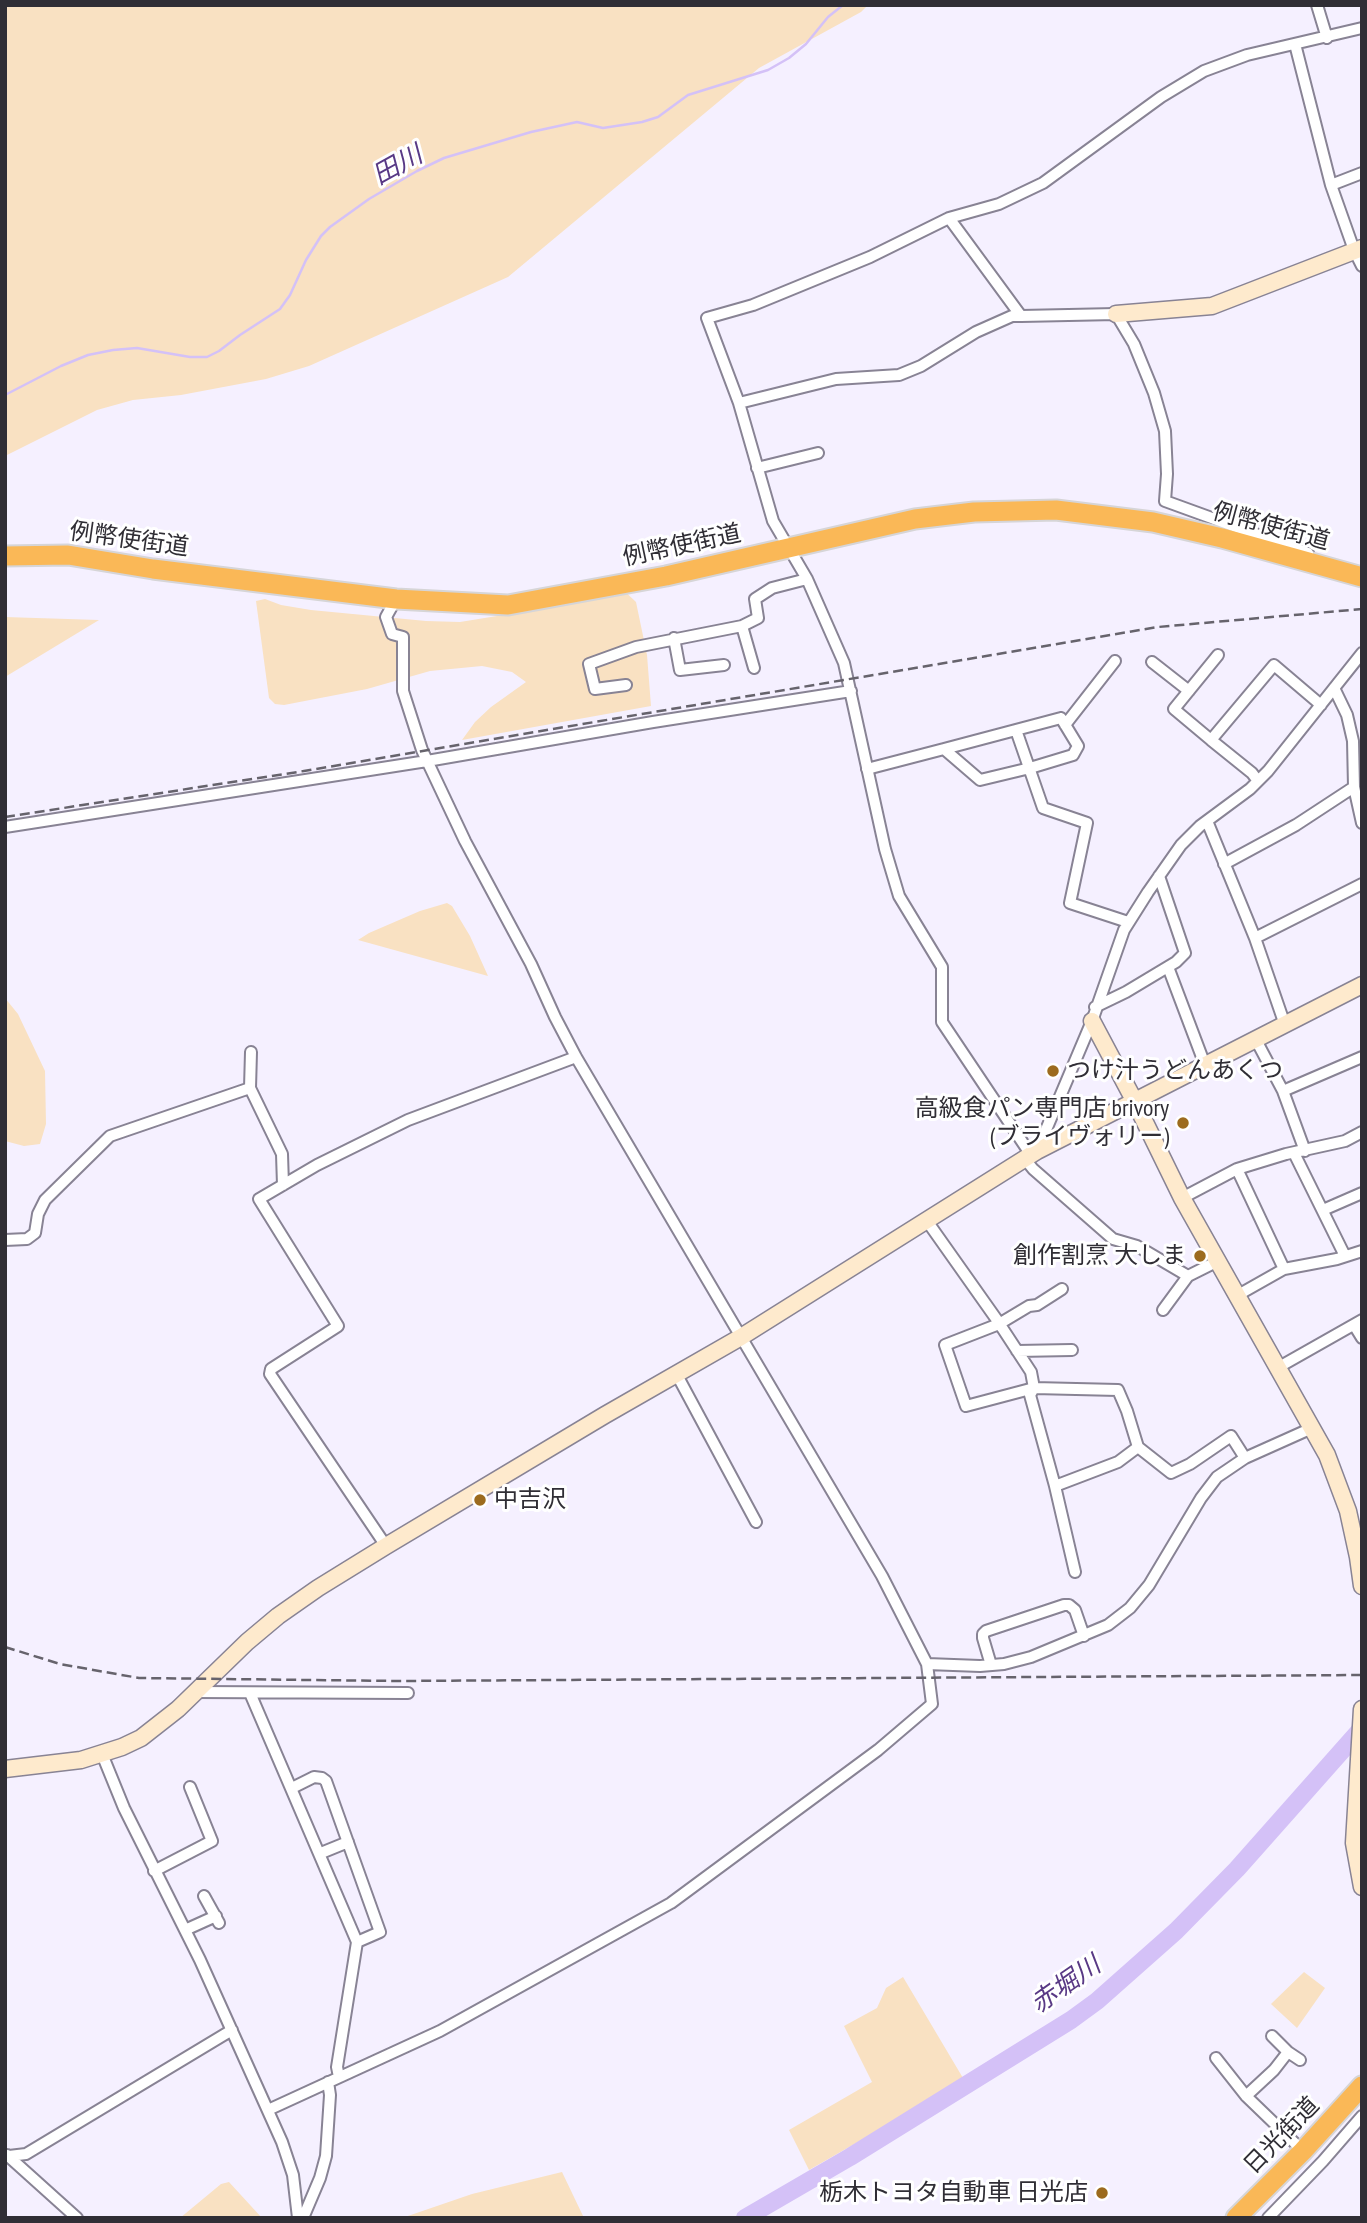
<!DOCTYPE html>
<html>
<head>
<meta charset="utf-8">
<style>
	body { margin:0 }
	#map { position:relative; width:1367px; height:2223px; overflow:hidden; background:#f5f0ff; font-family:"PT Sans Narrow",sans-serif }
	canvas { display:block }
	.frame { position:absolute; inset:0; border:7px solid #302e35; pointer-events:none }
</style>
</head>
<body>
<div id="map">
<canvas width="1367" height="2223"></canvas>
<div class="frame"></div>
</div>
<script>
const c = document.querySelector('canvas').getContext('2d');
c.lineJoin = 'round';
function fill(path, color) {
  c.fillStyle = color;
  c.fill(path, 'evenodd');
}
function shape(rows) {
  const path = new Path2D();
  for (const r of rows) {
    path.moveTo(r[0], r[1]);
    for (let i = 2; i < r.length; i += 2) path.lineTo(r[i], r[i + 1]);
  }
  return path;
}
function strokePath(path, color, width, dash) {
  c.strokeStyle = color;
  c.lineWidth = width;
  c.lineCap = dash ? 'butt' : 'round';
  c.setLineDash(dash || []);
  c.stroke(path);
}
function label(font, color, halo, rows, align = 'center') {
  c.font = font + ' "PT Sans Narrow","Noto Sans JP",sans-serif';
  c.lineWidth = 6;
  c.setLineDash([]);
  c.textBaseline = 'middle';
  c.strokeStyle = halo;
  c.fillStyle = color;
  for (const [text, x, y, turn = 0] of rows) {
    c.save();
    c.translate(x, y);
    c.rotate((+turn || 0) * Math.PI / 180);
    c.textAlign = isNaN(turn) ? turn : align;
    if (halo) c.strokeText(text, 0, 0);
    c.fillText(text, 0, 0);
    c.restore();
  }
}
const green = shape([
	[5,5,868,5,861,12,759,68,508,277,309,366,266,379,181,395,133,400,97,410,5,456],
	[618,585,636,602,647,655,651,706,462,740,475,722,491,707,526,682,512,672,482,666,430,671,367,689,284,705,275,704,269,698,256,601,265,599,281,605,311,610,426,621,460,622,534,610,587,592],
	[5,617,99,620,5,677],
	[447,903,452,906,470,936,488,976,358,940,369,933,420,911],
	[5,998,18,1014,45,1071,46,1124,40,1144,24,1146,5,1141],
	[1304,1972,1325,1988,1297,2028,1271,2004],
	[903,1977,963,2078,912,2111,809,2170,789,2130,872,2082,844,2026,877,2008,886,1988],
	[562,2172,584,2218,402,2218,472,2194],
	[229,2182,262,2218,180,2218,221,2184]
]);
const stream = shape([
	[5,395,61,366,88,355,113,350,137,348,190,357,207,357,219,351,240,335,280,309,290,295,306,260,321,236,330,227,369,199,417,171,444,158,531,132,577,122,603,128,642,122,658,117,688,95,768,70,789,58,806,44,828,17,843,5]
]);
const river = shape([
	[745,2218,850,2157,1071,2020,1097,2001,1176,1931,1237,1869,1362,1728]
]);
const street = shape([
	[1317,5,1327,38],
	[1295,44,1331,185,1354,250,1362,266],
	[1331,185,1362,173],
	[949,218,1021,316,1116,314,1134,344,1154,393,1165,431,1167,474,1165,501,1308,553],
	[739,403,836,379,899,375,921,366,976,332,1012,316,1021,316],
	[757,468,818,453],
	[742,626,754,668],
	[674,638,680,670,724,665],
	[1152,662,1189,691],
	[626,685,595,689,589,664,636,647,742,626,758,618,755,599,772,588,807,579],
	[1334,688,1347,715,1353,741,1354,787,1362,823],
	[1061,718,1078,746,1073,755,1030,768,980,780,944,749,1061,718],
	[1065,725,1115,661],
	[1016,730,1043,808,1087,823,1070,903,1128,922],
	[1211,740,1174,709,1218,655],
	[867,769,944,749],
	[1258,781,1252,773,1211,740,1274,665,1321,705],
	[1207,821,1255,938,1285,1025],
	[5,827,427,761,653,722,851,691],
	[1224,864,1296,825,1354,787],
	[1255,938,1362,884],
	[1168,967,1205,1065],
	[1095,1007,1126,992,1176,962,1185,953,1159,876],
	[1256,1040,1283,1091,1305,1151],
	[251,1052,250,1088,282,1154,283,1185],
	[1283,1091,1362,1057],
	[1037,1151,1092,1021,1124,930,1148,892,1181,845,1200,826,1250,789,1268,771,1362,653],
	[1294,1153,1345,1256],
	[1031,1155,942,1022,942,967,899,896,885,849,844,663,807,579,773,521,739,403,707,318,753,305,870,257,949,218,999,204,1043,183,1161,97,1204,71,1247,55,1362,28],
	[1025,1159,1033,1169,1113,1239,1137,1246,1188,1276],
	[1237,1169,1284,1269],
	[1182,1198,1237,1169,1286,1154,1345,1141,1362,1132],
	[1323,1210,1362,1193],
	[927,1221,997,1320,1031,1372,1034,1388,1030,1395,1055,1486,1075,1572],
	[5,1240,27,1239,35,1233,38,1214,45,1200,110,1136,250,1088],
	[1062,1289,1037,1305,1029,1306,999,1324,945,1345,966,1406,1034,1388,1118,1390,1127,1411,1138,1447,1171,1473,1190,1464,1231,1436,1245,1458],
	[1238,1295,1284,1269,1337,1259,1362,1251],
	[1163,1310,1188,1276,1218,1261],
	[1354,1325,1362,1338],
	[1017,1351,1072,1350],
	[1279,1367,1362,1320],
	[677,1375,756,1522],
	[1055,1486,1118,1462,1138,1447],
	[386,1546,270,1374,271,1369,338,1326,259,1199,317,1165,408,1120,576,1057],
	[927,1664,980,1666,1004,1664,1031,1657,1108,1625,1130,1608,1149,1585,1201,1498,1217,1477,1245,1458,1312,1428],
	[991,1665,983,1638,983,1634,986,1631,1064,1605,1069,1605,1075,1610,1084,1636],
	[195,1692,408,1693],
	[250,1693,357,1942,337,2067,339,2077],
	[102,1754,124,1808,200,1960,282,2142,293,2175,298,2218],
	[292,1788,314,1777,322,1778,326,1781,380,1932,357,1942],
	[321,1853,348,1842],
	[154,1871,212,1841,190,1787],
	[204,1896,219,1923],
	[185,1930,216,1916],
	[1272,2036,1288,2052,1300,2060],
	[1216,2058,1246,2096,1303,2151],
	[1246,2096,1274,2070,1288,2052],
	[268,2110,440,2031,671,1903,878,1750,932,1704,927,1664,882,1576,576,1057,555,1017,531,964,465,841,422,750,403,691,403,637,392,634,386,617,396,599],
	[7,2155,77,2218],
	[9,2156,26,2154,232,2030],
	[303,2218,320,2178,326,2156,330,2095,328,2082],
	[1268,2218,1323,2161,1362,2116]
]);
const secondary = shape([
	[1116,314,1212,306,1362,248],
	[1092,1021,1135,1102,1182,1198,1327,1455,1348,1511,1358,1557,1362,1586],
	[1362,1709,1354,1843,1362,1887],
	[5,1769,81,1760,122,1747,141,1738,178,1709,247,1642,278,1616,318,1588,386,1546,605,1415,741,1337,1037,1151,1362,985]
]);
const highway = shape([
	[5,556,68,555,153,569,396,599,508,605,666,576,915,519,974,512,1056,510,1153,522,1222,538,1362,577],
	[1236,2218,1303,2151,1362,2086]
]);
const rail = shape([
	[5,817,304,771,1158,627,1362,609],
	[5,1647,60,1664,139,1678,397,1681,1362,1675]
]);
const markers = [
	[1053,1071,7,"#9c6b1e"],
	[1183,1123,7,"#9c6b1e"],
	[1200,1256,7,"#9c6b1e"],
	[480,1500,7,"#9c6b1e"],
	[1102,2193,7,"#9c6b1e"]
];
const streetNames = [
	["例幣使街道",1271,527,15],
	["例幣使街道",129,540,8],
	["例幣使街道",682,546,-12],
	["日光街道",1282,2136,-46]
];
const poiNames = [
	["つけ汁うどんあくつ",1067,1071,"left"],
	["高級食パン専門店 brivory",1169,1109],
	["(ブライヴォリー)",1169,1137],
	["創作割烹 大しま",1186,1256],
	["中吉沢",494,1500,"left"],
	["栃木トヨタ自動車 日光店",1088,2193]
];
const waterNames = [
	["田川",398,166,-29],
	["赤堀川",1066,1985,-35]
];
fill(green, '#f9e1c2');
strokePath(stream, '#d4c1f7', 2.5);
strokePath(river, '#d4c1f7', 18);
strokePath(street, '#888394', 14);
strokePath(secondary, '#888394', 19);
strokePath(highway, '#d6d5d7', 23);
strokePath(street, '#fff', 10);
strokePath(secondary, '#feeacd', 16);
strokePath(highway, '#fab857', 19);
strokePath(rail, '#66636c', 2.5, [10, 5]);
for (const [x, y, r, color] of markers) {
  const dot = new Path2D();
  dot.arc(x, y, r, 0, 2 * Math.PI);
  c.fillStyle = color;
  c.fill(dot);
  strokePath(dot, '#fff', 2.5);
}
label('24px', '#302e35', '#fff', streetNames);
label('24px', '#302e35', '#fff', poiNames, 'right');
label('italic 26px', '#593985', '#fff', waterNames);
</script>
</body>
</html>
